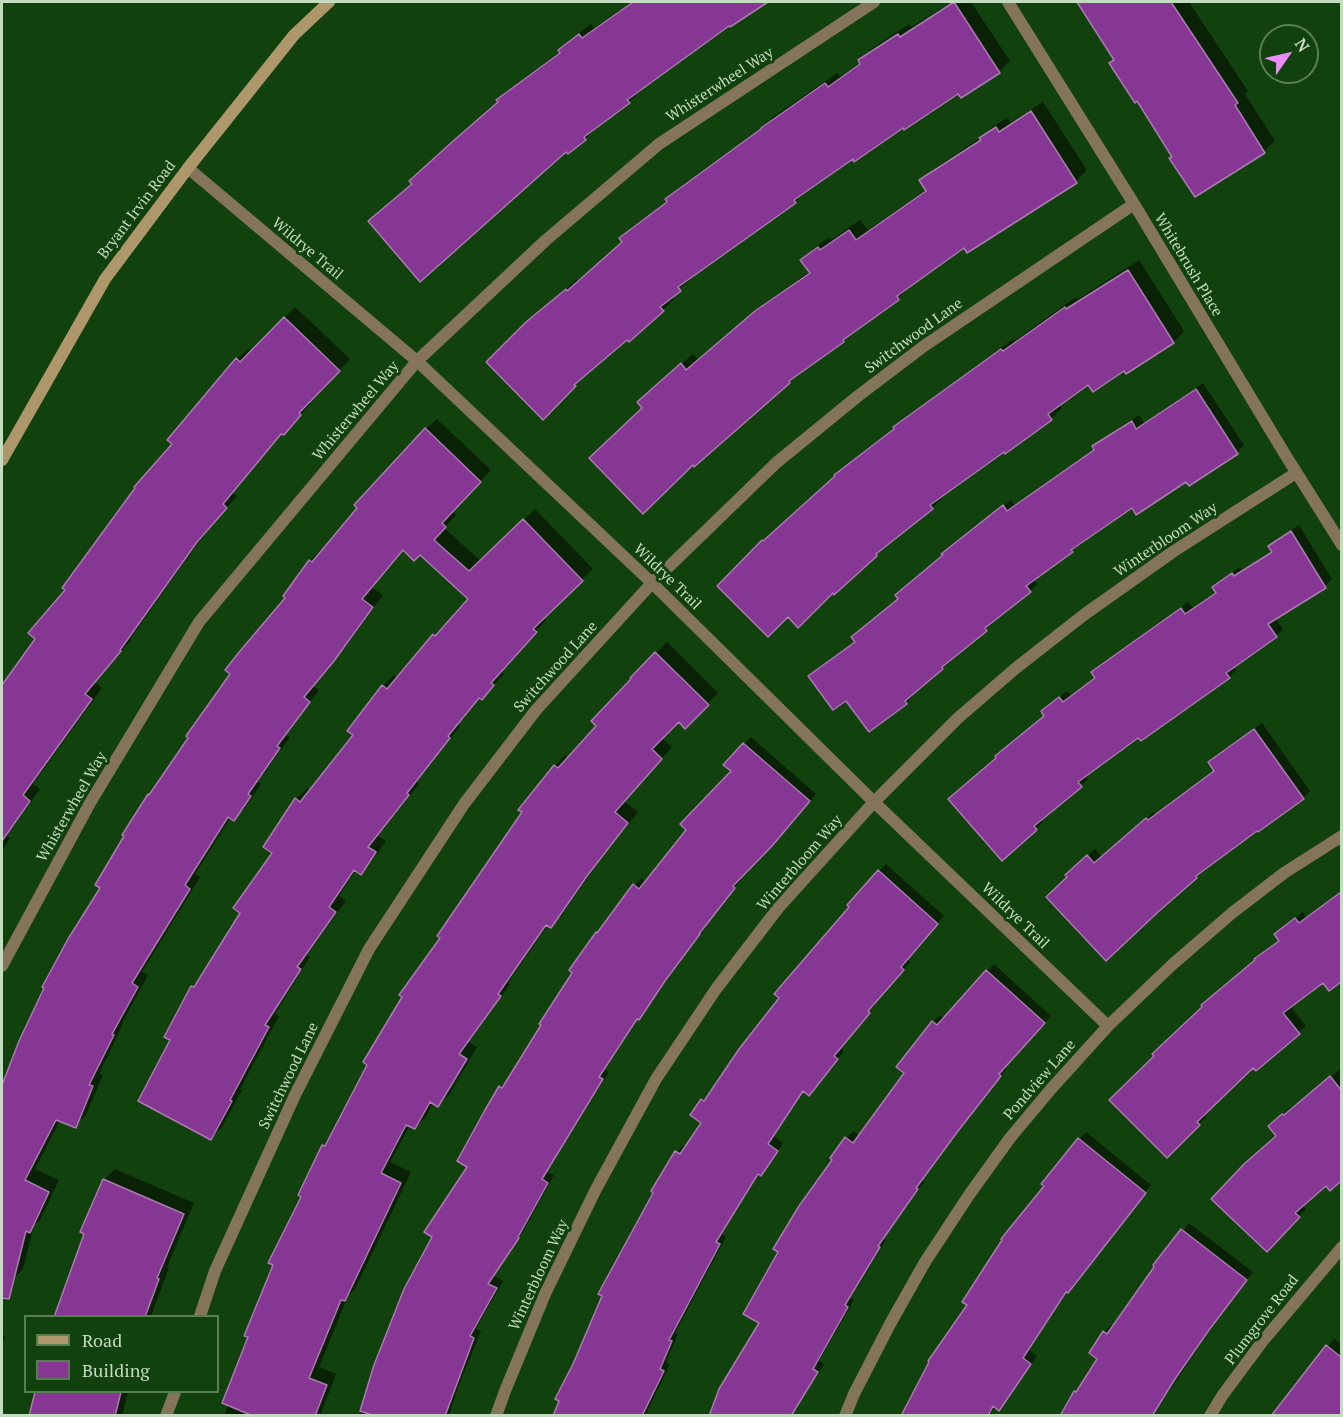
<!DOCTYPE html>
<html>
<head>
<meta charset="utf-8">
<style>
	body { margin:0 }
	#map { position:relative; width:1343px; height:1417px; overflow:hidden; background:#11410c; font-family:"PT Serif",serif }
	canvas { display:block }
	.frame { position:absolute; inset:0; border:3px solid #c3dcbf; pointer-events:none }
	.legend { position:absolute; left:24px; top:1315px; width:195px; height:78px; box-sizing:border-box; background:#11410c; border:2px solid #587f54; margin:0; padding:8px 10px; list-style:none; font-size:18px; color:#c3dcbf }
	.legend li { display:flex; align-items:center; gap:12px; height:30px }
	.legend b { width:30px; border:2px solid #587f54 }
	.north { position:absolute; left:1259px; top:24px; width:60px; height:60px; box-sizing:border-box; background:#11410c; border:2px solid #587f54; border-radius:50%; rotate:56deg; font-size:16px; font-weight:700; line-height:24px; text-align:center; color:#c3dcbf }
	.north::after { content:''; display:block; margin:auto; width:21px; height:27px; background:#ec8cfb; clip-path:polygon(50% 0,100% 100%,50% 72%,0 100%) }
</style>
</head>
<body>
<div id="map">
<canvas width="1343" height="1417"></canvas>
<div class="frame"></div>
<ul class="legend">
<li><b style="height:8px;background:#af976c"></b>Road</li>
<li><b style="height:16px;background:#863693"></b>Building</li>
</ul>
<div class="north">N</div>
</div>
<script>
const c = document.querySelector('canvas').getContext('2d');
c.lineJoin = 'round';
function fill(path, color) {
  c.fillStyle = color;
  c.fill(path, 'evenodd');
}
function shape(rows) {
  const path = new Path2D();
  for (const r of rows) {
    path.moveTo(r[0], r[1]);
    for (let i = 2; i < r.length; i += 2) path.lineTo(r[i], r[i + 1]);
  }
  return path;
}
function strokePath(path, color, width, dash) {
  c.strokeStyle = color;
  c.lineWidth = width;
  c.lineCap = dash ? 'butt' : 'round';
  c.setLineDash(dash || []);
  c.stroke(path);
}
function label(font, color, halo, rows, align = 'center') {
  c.font = font + ' "PT Serif",serif';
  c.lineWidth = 6;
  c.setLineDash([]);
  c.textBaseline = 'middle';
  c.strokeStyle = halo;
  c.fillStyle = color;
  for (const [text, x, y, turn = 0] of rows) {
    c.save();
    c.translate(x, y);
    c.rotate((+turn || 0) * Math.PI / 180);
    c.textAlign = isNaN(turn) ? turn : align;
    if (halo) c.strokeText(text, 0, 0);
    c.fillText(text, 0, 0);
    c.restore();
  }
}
const shadow = shape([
	[631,2,765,2,730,25,729,24,639,90,640,91,629,102,595,127,596,128,585,139,568,152,566,150,413,183,422,171,499,101,509,90,561,51,560,50,571,39,591,24,594,28],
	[952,2,971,2,1010,61,999,72,959,92,853,157,806,191,795,202,690,277,691,279,671,296,674,299,663,310,586,374,543,417,540,311,577,279,579,281,624,241,621,238,632,227,668,201,667,199,678,188,767,124,773,117,837,73,840,77,861,62,860,60,871,49,909,24,911,27],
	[1079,2,1189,2,1248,91,1245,94,1275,141,1264,151,1195,195,1173,156,1137,99,1111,63,1115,59],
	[1043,102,1087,170,1076,181,967,251,964,246,908,286,909,288,898,298,800,371,789,382,643,408,650,392,693,354,698,360,768,301,810,271,802,260,813,249,829,237,831,240,860,220,868,230,927,189,921,181,932,170,983,136,992,127,1007,118,1011,122],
	[1139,260,1184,331,1174,342,1127,372,1125,369,1089,383,1059,404,1062,408,1051,419,1004,450,942,495,943,497,932,508,887,544,833,591,788,615,719,586,774,530,775,531,847,464,895,428,906,417,1013,339,1014,341,1076,297,1078,299],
	[295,307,350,359,309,402,311,403,294,423,282,432,233,493,237,496,208,529,130,639,131,640,95,682,102,688,33,784,40,789,7,836,10,838,2,851,2,687,37,639,67,590,237,359,248,349,252,352],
	[1203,383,1244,445,1237,452,1189,484,1187,480,1132,506,1079,544,1072,551,1033,579,1037,584,1030,591,991,621,993,623,986,630,912,694,913,696,906,703,846,699,817,669,856,641,860,630,899,598,944,555,950,547,1011,500,1015,505,1095,449,1094,446,1101,439,1139,415,1144,423],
	[437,419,491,470,452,511,456,515,444,528,481,561,535,509,593,569,543,617,546,620,501,671,504,674,482,698,480,697,457,724,460,726,417,782,419,784,378,836,386,841,371,862,360,873,356,870,339,896,346,901,307,955,310,957,275,1014,279,1016,240,1089,242,1090,222,1127,211,1138,172,1039,192,987,201,977,242,913,274,853,296,799,307,788,311,791,355,735,383,686,394,675,397,678,434,635,445,624,447,625,470,599,420,554,404,549,371,587,383,595,345,648,313,686,319,690,286,735,290,737,258,782,261,784,245,808,234,819,231,817,195,874,200,877,142,972,148,975,122,1023,123,1024,99,1074,103,1075,86,1115,75,1126,60,1120,35,1169,59,1180,40,1220,34,1226,23,1269,12,1280,2,1277,2,1088,20,1042,287,597,310,561,321,550,322,551,426,429],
	[1299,525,1332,579,1325,586,1275,618,1283,629,1276,636,1233,666,1236,670,1229,677,1138,736,1085,775,1088,779,1040,819,1043,822,1002,859,1046,715,1043,711,1067,691,1071,696,1097,677,1093,672,1100,665,1188,602,1193,608,1217,592,1214,587,1221,580,1240,567,1242,570,1273,550,1270,546,1277,539],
	[667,642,718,693,685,726,679,720,661,738,672,747,624,801,638,812,598,863,561,916,550,926,548,925,508,983,510,984,469,1042,477,1047,449,1095,438,1106,433,1103,426,1117,415,1128,410,1125,390,1162,411,1172,355,1289,348,1296,319,1367,336,1374,320,1416,224,1416,303,1196,323,1146,331,1138,442,937,555,766,565,755,569,758,598,725,633,679,632,678],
	[1262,723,1310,791,1303,798,1258,830,1257,829,1203,870,1196,877,1069,877,1067,875,1095,849,1102,857,1154,812,1156,814,1215,770,1210,762,1217,755],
	[751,737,816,794,779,837,739,878,741,880,705,926,706,927,672,973,646,1011,638,1019,605,1069,609,1072,547,1172,554,1175,524,1230,494,1276,503,1281,476,1329,481,1331,457,1390,449,1416,360,1416,375,1366,469,1166,500,1087,508,1080,597,933,604,926,635,885,642,878,646,882,733,771,726,765],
	[886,864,944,916,906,959,910,962,873,1003,875,1005,840,1048,844,1051,816,1087,805,1090,774,1136,783,1143,768,1167,761,1174,760,1173,722,1234,726,1237,675,1333,678,1334,666,1362,670,1364,645,1416,555,1416,677,1152,684,1145,686,1147,703,1122,702,1100,709,1093,711,1094,879,871],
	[1342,891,1342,980,1329,989,1324,981,1290,1006,1306,1026,1256,1069,1253,1066,1203,1114,1206,1117,1167,1156,1257,959,1263,952,1280,940,1283,927,1303,912,1306,917],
	[994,964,1051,1016,1005,1066,1007,1068,965,1122,922,1180,924,1182,884,1238,886,1240,851,1298,854,1300,819,1361,824,1364,792,1416,711,1416,762,1323,834,1159,846,1138,853,1131,860,1136,906,1073,898,1067,933,1022,940,1015,944,1018],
	[1339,1070,1342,1073,1342,1175,1328,1187,1326,1184,1302,1205,1306,1209,1267,1250,1278,1135,1278,1119,1291,1107,1292,1109],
	[1086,1132,1151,1185,1075,1284,1067,1292,1029,1350,1037,1356,1006,1402,999,1409,995,1406,990,1416,903,1416,969,1305,1046,1186,1079,1139],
	[115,1169,194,1203,167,1267,169,1268,151,1316,55,1316,104,1180],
	[1189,1223,1253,1272,1216,1321,1153,1416,1062,1416,1075,1392,1083,1384,1100,1359,1104,1332,1111,1325,1114,1327,1156,1266,1155,1265],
	[2,1335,5,1336,2,1348],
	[1334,1339,1342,1344,1342,1416,1273,1416,1286,1397],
	[37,1392,128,1392,122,1416,31,1416]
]);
const building = shape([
	[633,2,768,2,730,27,729,26,627,100,630,103,584,137,586,140,568,154,566,152,420,282,368,221,412,184,409,181,452,142,498,102,496,100,560,53,558,50,579,34,582,38,633,2],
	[954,2,1000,73,961,98,958,94,904,130,903,128,854,162,853,159,794,200,796,203,678,287,681,291,660,307,664,311,629,342,627,340,574,385,576,386,543,420,486,362,526,322,566,289,567,291,622,242,619,238,667,202,665,199,761,129,761,128,825,83,828,87,860,64,858,60,898,34,900,37,954,2],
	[1077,2,1171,2,1238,103,1235,105,1265,153,1195,197,1169,158,1172,157,1137,101,1135,103,1109,63,1114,60,1077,2],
	[1031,111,1077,183,967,253,964,248,897,296,899,300,843,340,844,342,789,381,790,383,694,467,693,465,643,514,589,458,642,408,637,402,681,363,686,370,755,311,810,273,800,260,818,247,820,250,849,230,856,240,926,191,919,180,981,140,979,138,996,127,999,132,1031,111],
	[1128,270,1174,343,1126,374,1124,371,1093,392,1088,385,1048,414,1052,420,1005,454,1004,452,930,505,933,509,876,554,877,556,834,595,833,593,798,628,788,617,768,637,717,586,762,540,763,541,835,476,834,475,894,429,893,427,1001,349,1003,351,1065,307,1066,309,1128,270],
	[284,317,340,371,299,413,301,415,284,435,281,434,223,504,227,508,197,542,120,650,121,651,85,694,92,699,23,795,30,801,2,841,2,685,35,639,28,633,65,590,62,588,135,488,134,487,172,444,167,440,236,358,240,362,284,317],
	[1196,389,1238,454,1189,486,1186,482,1136,515,1132,508,1071,550,1073,552,1026,586,1031,592,985,628,987,631,942,667,943,669,905,701,907,704,869,732,846,701,833,710,808,676,855,642,851,637,898,599,895,595,943,555,941,554,1003,505,1007,511,1094,450,1092,446,1132,421,1136,429,1196,389],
	[425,428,481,482,442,523,446,527,434,540,469,571,523,519,583,581,533,629,537,632,491,683,494,685,482,700,479,698,448,736,450,738,407,793,409,795,368,847,376,852,361,875,354,870,329,907,336,912,297,967,301,969,265,1025,269,1027,230,1100,232,1101,211,1140,138,1101,170,1040,164,1037,191,986,194,987,240,913,233,908,272,853,263,847,295,798,300,802,353,735,347,731,382,685,387,689,433,634,435,636,468,599,420,555,414,561,403,550,362,599,373,607,334,661,304,697,310,702,277,746,280,748,248,794,251,796,234,821,228,817,185,885,190,889,132,983,138,987,112,1034,114,1035,89,1085,93,1086,76,1128,56,1120,25,1180,49,1192,30,1233,26,1231,9,1299,2,1298,2,1085,19,1041,44,988,42,987,68,939,100,888,95,885,124,836,122,835,148,794,149,795,188,738,186,736,230,674,225,670,240,651,285,598,283,596,309,560,312,562,357,508,354,505,425,428],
	[1291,531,1326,588,1268,624,1277,637,1226,673,1230,678,1141,741,1138,738,1078,782,1082,787,1034,826,1037,830,1002,861,948,799,996,758,995,756,1044,716,1041,711,1059,697,1063,702,1095,678,1091,672,1181,608,1185,614,1216,593,1212,587,1232,573,1234,576,1272,552,1268,546,1291,531],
	[655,652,709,705,685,729,679,722,652,749,662,759,615,812,628,823,587,876,551,928,546,925,498,994,501,996,459,1054,467,1059,438,1107,430,1102,415,1129,406,1125,381,1173,401,1183,345,1301,341,1300,309,1378,327,1385,315,1416,253,1416,222,1403,248,1337,244,1336,273,1265,268,1263,301,1197,298,1195,322,1145,325,1146,367,1065,363,1062,402,997,399,995,440,938,437,936,522,812,518,810,554,765,558,768,596,726,591,721,631,679,630,678,655,652],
	[1254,729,1304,799,1258,832,1257,831,1196,876,1197,878,1158,912,1106,961,1046,897,1067,877,1065,875,1087,855,1094,863,1146,818,1148,820,1214,771,1208,762,1254,729],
	[743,743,810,801,772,846,733,886,735,888,699,934,700,934,665,981,639,1020,637,1019,599,1077,603,1079,542,1179,548,1183,518,1237,519,1238,488,1284,497,1288,470,1336,474,1338,445,1416,375,1416,360,1411,374,1365,404,1289,432,1237,424,1232,467,1167,457,1161,485,1110,499,1086,502,1088,541,1025,539,1024,572,973,569,970,596,932,597,933,633,884,639,889,686,830,680,824,731,771,723,765,743,743],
	[878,870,938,924,901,967,904,970,868,1011,870,1013,834,1056,838,1059,809,1096,803,1091,768,1144,778,1151,761,1176,758,1174,716,1242,720,1244,669,1340,672,1341,660,1369,664,1371,642,1416,553,1416,559,1401,555,1399,573,1364,602,1296,598,1294,653,1193,651,1191,675,1151,680,1154,701,1123,690,1115,701,1099,704,1101,739,1049,779,998,774,994,849,907,847,905,878,870],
	[1341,892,1341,982,1329,991,1323,983,1283,1013,1300,1034,1256,1071,1253,1068,1197,1122,1200,1125,1167,1158,1109,1100,1154,1056,1152,1054,1202,1007,1201,1005,1255,960,1254,959,1279,941,1274,934,1295,918,1299,923,1341,892],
	[986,970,1045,1023,999,1074,1001,1076,958,1131,916,1188,918,1189,878,1246,880,1247,845,1305,848,1307,813,1369,818,1372,791,1416,709,1416,719,1389,759,1323,743,1314,778,1252,773,1249,799,1206,832,1160,830,1158,845,1137,853,1143,904,1073,896,1067,932,1021,937,1025,986,970],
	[1330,1076,1341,1090,1341,1181,1330,1191,1326,1186,1295,1213,1300,1217,1267,1252,1211,1199,1244,1164,1276,1136,1268,1126,1282,1114,1284,1115,1330,1076],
	[1078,1138,1146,1193,1068,1293,1066,1292,1023,1358,1031,1364,999,1411,993,1406,988,1416,901,1416,929,1362,928,1361,967,1305,962,1302,1002,1240,1001,1239,1044,1186,1041,1184,1078,1138],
	[103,1179,184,1214,157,1278,159,1279,145,1317,54,1317,84,1234,80,1232,103,1179],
	[1181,1229,1247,1280,1209,1330,1175,1379,1152,1416,1060,1416,1074,1391,1076,1392,1097,1359,1089,1353,1103,1331,1107,1334,1154,1267,1153,1265,1181,1229],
	[1326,1345,1341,1357,1341,1416,1271,1416,1326,1345],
	[35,1392,121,1392,115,1416,29,1416,35,1392]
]);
const street = shape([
	[1008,2,1134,204,1286,456,1342,545],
	[188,168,417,361,652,583,874,802,1108,1026],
	[2,966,90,803,199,622,417,361,546,240,659,144,874,2],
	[200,1316,215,1271,295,1095,369,949,464,804,536,710,652,583,776,463,858,396,924,346,1134,204],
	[166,1416,175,1392],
	[496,1416,505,1391,545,1294,595,1191,656,1079,716,989,779,907,874,802,958,718,1016,668,1085,614,1174,551,1296,473],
	[845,1416,854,1394,890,1324,925,1262,969,1195,1010,1138,1051,1089,1108,1026,1173,964,1232,913,1284,873,1342,836],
	[1210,1416,1222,1396,1262,1342,1342,1247]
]);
const secondary = shape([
	[2,460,105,279,188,168,294,35,329,2]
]);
const streetNames = [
	["Whisterwheel Way",720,85,-33],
	["Bryant Irvin Road",137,210,-53],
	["Wildrye Trail",307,249,40],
	["Whitebrush Place",1188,265,59],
	["Switchwood Lane",914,336,-36],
	["Whisterwheel Way",356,411,-50],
	["Winterbloom Way",1166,540,-34],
	["Wildrye Trail",667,577,44],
	["Switchwood Lane",556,667,-48],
	["Whisterwheel Way",72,807,-60],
	["Winterbloom Way",800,863,-49],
	["Wildrye Trail",1015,916,44],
	["Switchwood Lane",289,1076,-64],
	["Pondview Lane",1040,1080,-49],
	["Winterbloom Way",539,1275,-65],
	["Plumgrove Road",1262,1320,-52]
];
fill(shadow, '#0007');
fill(building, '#863693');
strokePath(building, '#aa7ab1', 1.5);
strokePath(street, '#83745a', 12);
strokePath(secondary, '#af976c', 12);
label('15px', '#c3dcbf', '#11410c', streetNames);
</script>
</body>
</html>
